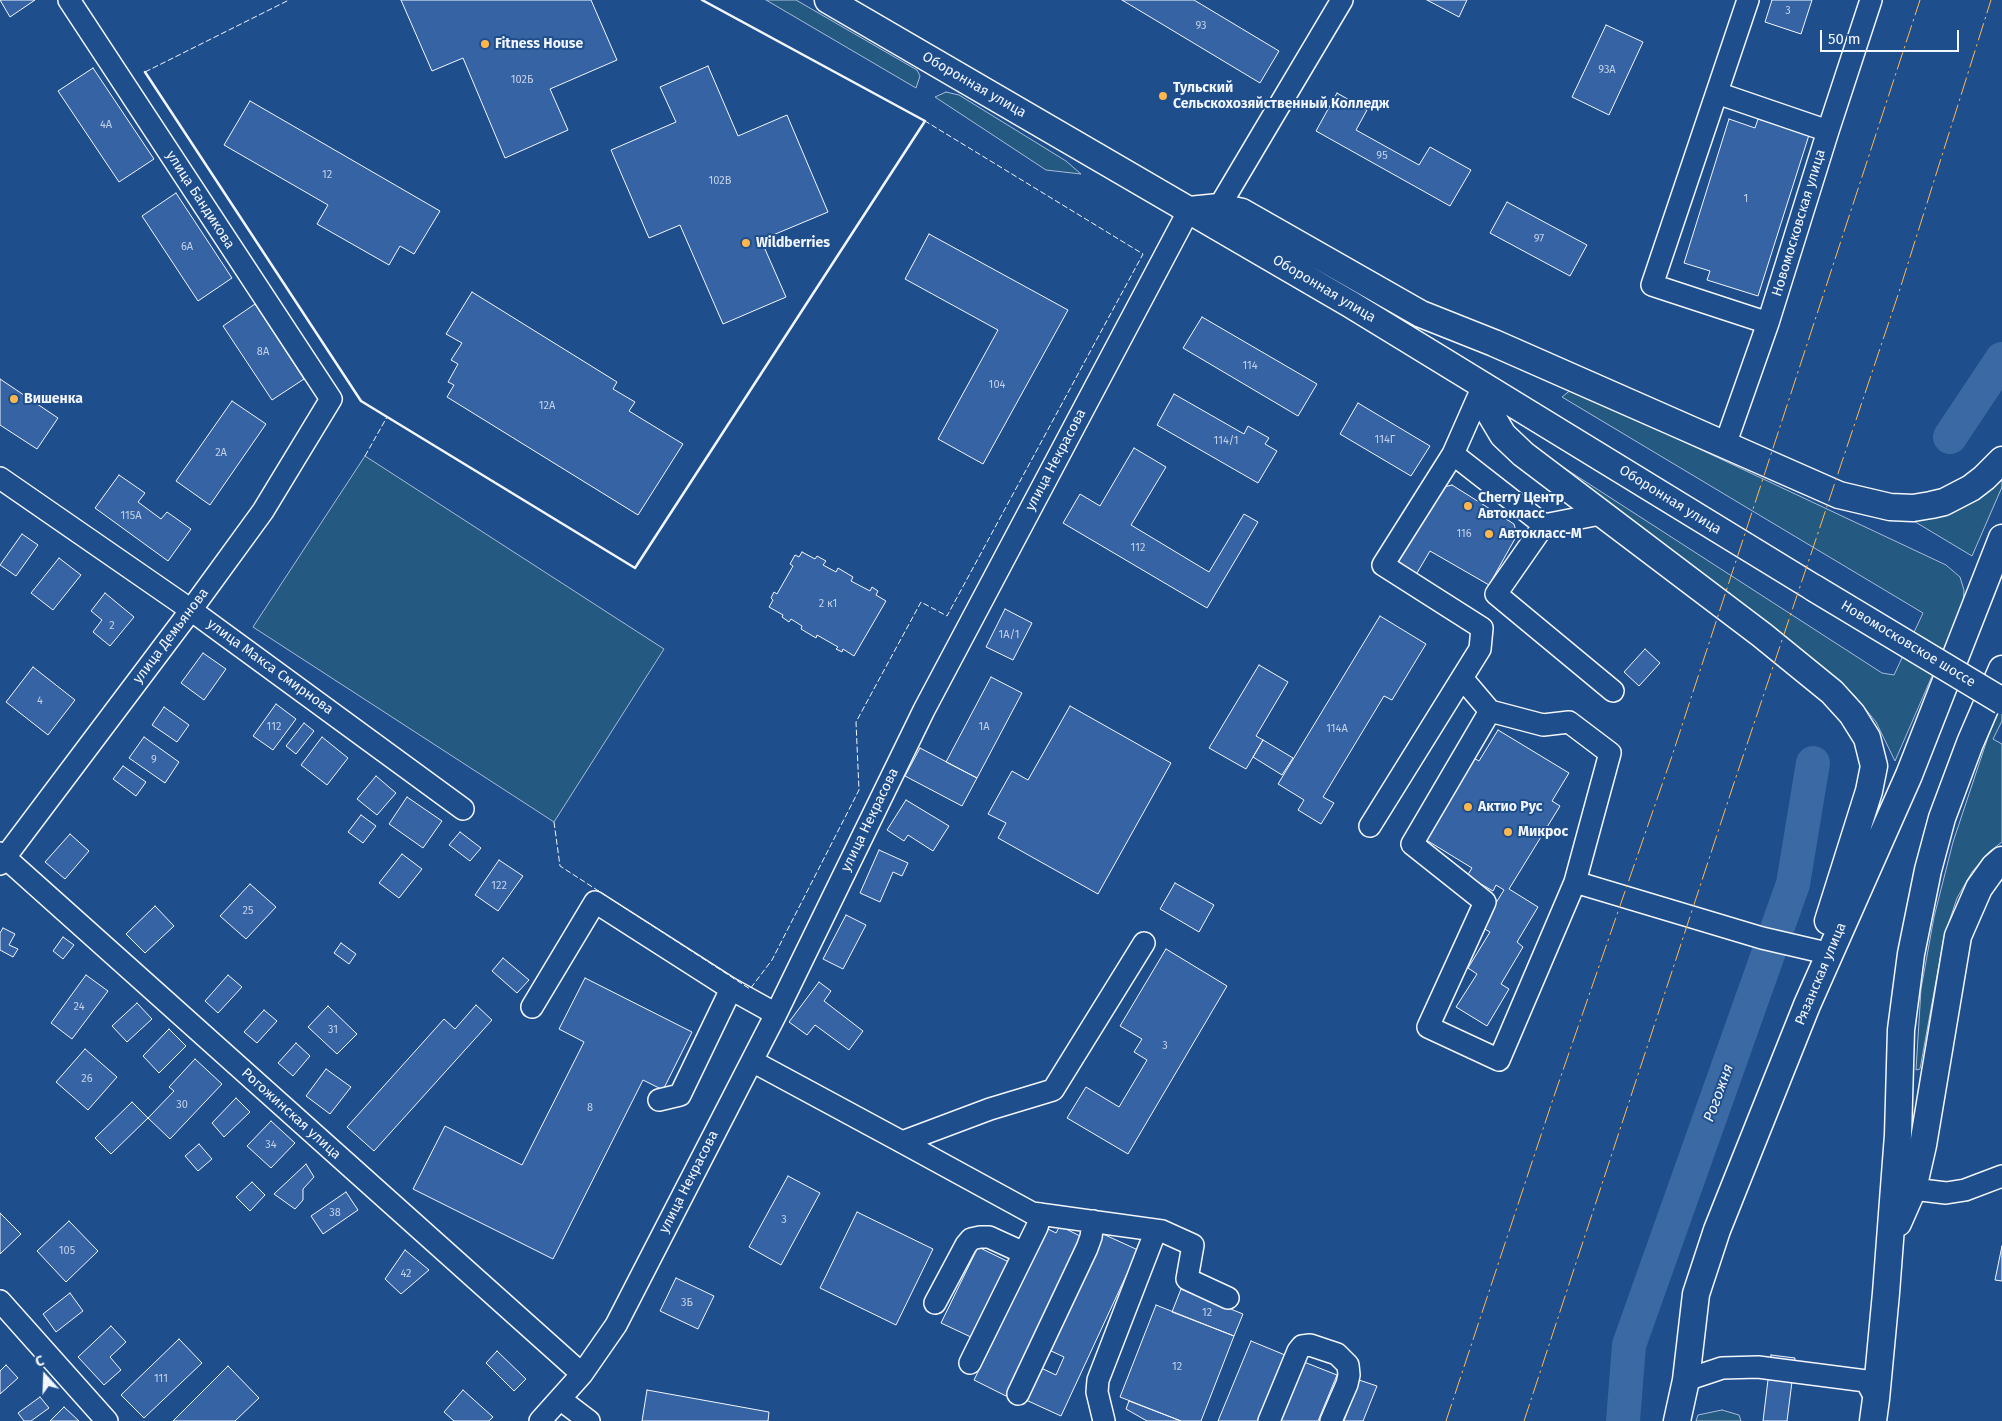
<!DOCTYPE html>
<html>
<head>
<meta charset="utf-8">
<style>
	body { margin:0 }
	#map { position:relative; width:2002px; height:1421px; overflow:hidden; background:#1f4e8c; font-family:"Fira Sans",sans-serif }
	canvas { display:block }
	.north { position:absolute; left:20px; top:1351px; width:50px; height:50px; -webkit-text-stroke:4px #1f4e8c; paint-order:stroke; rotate:340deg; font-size:14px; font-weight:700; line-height:20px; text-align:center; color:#f2f6ff }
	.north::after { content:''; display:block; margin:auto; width:18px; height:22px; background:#f2f6ff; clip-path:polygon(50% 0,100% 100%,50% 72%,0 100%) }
	.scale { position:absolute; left:1820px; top:30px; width:139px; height:22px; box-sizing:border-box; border:2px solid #f2f6ff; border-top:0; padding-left:6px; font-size:15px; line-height:18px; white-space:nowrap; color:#f2f6ff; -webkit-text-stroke:4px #1f4e8c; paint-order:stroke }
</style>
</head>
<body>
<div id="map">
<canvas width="2002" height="1421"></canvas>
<div class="north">С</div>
<div class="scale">50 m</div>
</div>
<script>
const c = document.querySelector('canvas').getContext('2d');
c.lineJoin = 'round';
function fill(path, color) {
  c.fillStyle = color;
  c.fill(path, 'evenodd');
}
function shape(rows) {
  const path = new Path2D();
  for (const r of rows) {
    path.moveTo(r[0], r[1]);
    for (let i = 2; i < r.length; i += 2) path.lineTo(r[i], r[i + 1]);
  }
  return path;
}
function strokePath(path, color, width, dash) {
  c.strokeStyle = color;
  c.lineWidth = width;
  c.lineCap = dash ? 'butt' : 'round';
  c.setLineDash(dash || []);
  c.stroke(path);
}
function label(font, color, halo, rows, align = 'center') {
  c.font = font + ' "Fira Sans",sans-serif';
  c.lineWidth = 4;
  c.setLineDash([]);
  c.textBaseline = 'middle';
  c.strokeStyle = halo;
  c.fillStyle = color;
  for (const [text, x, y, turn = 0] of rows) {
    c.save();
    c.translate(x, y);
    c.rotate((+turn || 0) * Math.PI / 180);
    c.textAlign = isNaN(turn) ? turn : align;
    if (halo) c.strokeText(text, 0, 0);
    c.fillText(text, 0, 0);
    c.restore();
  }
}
const green = shape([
	[766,0,796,0,917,70,920,76,916,88,766,0],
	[946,92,959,95,1066,161,1081,174,1046,170,935,97,946,92],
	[1572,389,1946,565,1960,577,1964,590,1963,605,1895,761,1876,722,1854,695,1831,674,1552,460,1882,673,1894,675,1923,613,1562,397,1572,389],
	[365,456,664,649,554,822,253,627,365,456],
	[2002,472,2002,487,1972,556,1912,520,2002,472],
	[2002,703,2002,721,1993,739,2002,744,2002,842,1989,852,1972,872,1957,898,1944,937,1920,1069,1916,1070,1921,989,1934,917,1953,842,1988,737,2002,703],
	[1722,1410,1739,1415,1741,1421,1696,1421,1698,1415,1722,1410]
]);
const river = shape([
	[1950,437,2002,359],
	[1623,1421,1629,1345,1793,884,1813,763]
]);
const building = shape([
	[0,0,35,0,10,17,0,0],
	[401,0,591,0,617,60,550,89,568,130,505,158,463,58,432,71,401,0],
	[1122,0,1194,0,1279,51,1260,83,1122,0],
	[1427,0,1467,0,1459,17,1427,0],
	[1772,0,1812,0,1801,34,1765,22,1772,0],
	[1606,25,1643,42,1609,115,1572,97,1606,25],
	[708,66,738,136,787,115,828,212,761,240,786,297,723,324,680,225,649,238,611,150,676,122,660,87,708,66],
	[93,68,154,159,119,182,58,91,93,68],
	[1337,93,1367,110,1356,130,1419,165,1430,147,1471,170,1450,206,1316,131,1337,93],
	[250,101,440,211,414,254,400,246,389,265,317,224,328,205,224,145,250,101],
	[1729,119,1755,128,1758,119,1809,135,1758,296,1707,280,1710,271,1684,263,1729,119],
	[176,193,232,278,198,301,142,216,176,193],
	[1507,202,1587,245,1570,276,1490,233,1507,202],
	[929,234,1068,310,983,464,938,439,998,330,905,279,929,234],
	[472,292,617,382,613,389,635,402,629,411,683,444,638,515,447,397,454,385,448,382,458,364,451,360,462,343,446,334,472,292],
	[255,304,304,379,272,400,223,326,255,304],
	[1202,317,1317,384,1298,416,1183,348,1202,317],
	[0,379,58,418,37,449,0,425,0,379],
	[1174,394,1244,434,1248,426,1269,438,1265,444,1277,451,1258,483,1157,425,1174,394],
	[232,401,266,424,210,505,176,481,232,401],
	[1358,403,1430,446,1411,476,1340,434,1358,403],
	[1134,448,1166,467,1131,525,1209,572,1244,514,1258,522,1207,608,1063,523,1080,494,1100,506,1134,448],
	[119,475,145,493,138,502,161,519,167,512,191,529,168,561,95,508,119,475],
	[1452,485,1514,524,1516,531,1516,537,1489,585,1430,551,1414,578,1394,566,1444,487,1452,485],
	[22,534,38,545,16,576,0,565,22,534],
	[802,552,815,559,817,556,826,561,823,565,836,572,838,568,853,577,851,581,870,591,872,587,878,591,876,595,886,601,854,656,843,649,842,652,836,649,838,647,817,635,816,638,801,629,802,626,791,619,789,622,782,617,783,615,769,607,773,600,771,598,774,592,777,594,793,566,790,564,795,555,799,557,802,552],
	[59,558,81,575,53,610,31,593,59,558],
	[105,593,134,617,110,646,93,632,102,620,91,611,105,593],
	[1005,609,1032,623,1013,660,986,647,1005,609],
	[1380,616,1426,644,1392,700,1384,696,1323,797,1334,803,1321,824,1298,810,1304,800,1278,784,1380,616],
	[1645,649,1660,663,1639,686,1624,672,1645,649],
	[203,653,226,669,204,700,181,683,203,653],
	[1259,665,1288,682,1256,736,1263,740,1246,769,1209,748,1259,665],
	[33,667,75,700,48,735,6,702,33,667],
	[991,677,1022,693,977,778,946,762,991,677],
	[276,704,296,719,273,750,253,736,276,704],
	[1070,706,1171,763,1098,894,998,838,1006,823,988,814,1012,771,1028,780,1070,706],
	[164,707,189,725,177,742,152,725,164,707],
	[304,723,314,731,296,754,286,746,304,723],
	[1498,730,1569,773,1552,801,1560,806,1509,889,1538,907,1517,942,1523,947,1501,984,1509,989,1487,1026,1456,1007,1477,974,1468,968,1490,932,1481,927,1504,890,1496,885,1493,891,1467,876,1472,868,1423,838,1472,757,1479,761,1498,730],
	[144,737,179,762,165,783,129,758,144,737],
	[322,737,348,758,327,785,301,765,322,737],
	[1263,740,1293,758,1282,775,1253,757,1263,740],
	[920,748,977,778,962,806,905,776,920,748],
	[123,766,146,782,136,796,113,779,123,766],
	[376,776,396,793,377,815,357,799,376,776],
	[407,797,442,821,423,848,389,824,407,797],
	[906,800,949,826,933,851,908,835,904,841,887,830,906,800],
	[361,815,376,826,363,843,348,832,361,815],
	[460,832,481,848,470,861,449,845,460,832],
	[70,834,89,851,65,879,45,862,70,834],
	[879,850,908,863,902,876,893,872,880,902,860,893,879,850],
	[402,854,422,869,399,898,379,883,402,854],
	[499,860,523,876,498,911,475,895,499,860],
	[1175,883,1214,905,1199,932,1160,909,1175,883],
	[250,884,276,907,246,939,220,916,250,884],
	[155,906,174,926,145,953,126,934,155,906],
	[846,915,866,925,843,969,823,959,846,915],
	[3,928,15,934,9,945,18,949,13,957,0,950,0,933,3,928],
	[63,937,74,945,63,959,53,951,63,937],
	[341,943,356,954,349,964,334,953,341,943],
	[1166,949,1227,986,1128,1154,1067,1118,1086,1087,1119,1107,1147,1060,1134,1052,1142,1039,1120,1026,1166,949],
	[503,958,529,980,517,993,492,971,503,958],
	[86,975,108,991,72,1039,51,1023,86,975],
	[228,975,242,987,218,1013,205,1001,228,975],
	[585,978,692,1032,663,1090,643,1080,553,1259,413,1189,445,1126,522,1165,584,1042,559,1029,585,978],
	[819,982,831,991,824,1001,863,1031,849,1050,815,1025,807,1035,789,1022,819,982],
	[137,1003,152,1019,127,1042,112,1026,137,1003],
	[476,1005,492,1020,374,1151,347,1127,444,1019,455,1029,476,1005],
	[328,1006,357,1034,337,1054,308,1027,328,1006],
	[264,1010,277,1021,257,1043,244,1032,264,1010],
	[169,1029,186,1046,159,1073,143,1056,169,1029],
	[296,1043,310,1056,293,1076,278,1063,296,1043],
	[85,1049,117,1077,88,1110,56,1082,85,1049],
	[195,1059,222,1084,170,1139,148,1118,174,1091,169,1087,195,1059],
	[326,1069,351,1087,330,1114,306,1096,326,1069],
	[236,1098,250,1112,224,1137,212,1123,236,1098],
	[132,1102,148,1118,111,1154,95,1138,132,1102],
	[271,1121,295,1143,271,1168,247,1146,271,1121],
	[199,1144,212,1159,198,1171,185,1156,199,1144],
	[306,1164,314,1177,303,1189,303,1200,295,1209,274,1194,306,1164],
	[788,1176,820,1193,781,1265,749,1247,788,1176],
	[252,1182,265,1195,250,1211,236,1197,252,1182],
	[346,1192,358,1210,323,1234,311,1216,346,1192],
	[857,1212,933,1249,896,1325,820,1288,857,1212],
	[0,1213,21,1234,0,1254,0,1213],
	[69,1221,98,1251,66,1282,37,1251,69,1221],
	[1060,1226,1084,1238,1006,1396,974,1380,1048,1229,1056,1233,1060,1226],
	[1103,1234,1138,1250,1061,1416,1026,1400,1041,1368,1056,1375,1064,1357,1049,1350,1103,1234],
	[2002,1246,2002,1281,1995,1280,2002,1246],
	[978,1247,1009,1262,973,1338,941,1323,978,1247],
	[405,1250,429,1270,401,1294,385,1279,405,1250],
	[676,1278,714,1296,698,1329,660,1311,676,1278],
	[1181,1289,1243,1314,1234,1336,1172,1312,1181,1289],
	[70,1293,83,1311,56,1332,43,1314,70,1293],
	[1156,1305,1234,1336,1201,1421,1181,1421,1120,1397,1156,1305],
	[111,1326,126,1342,110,1357,121,1370,104,1385,78,1357,111,1326],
	[179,1339,202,1363,144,1418,121,1395,179,1339],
	[1251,1341,1285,1355,1258,1421,1218,1421,1251,1341],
	[497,1351,526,1379,514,1391,486,1363,497,1351],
	[1771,1355,1795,1358,1787,1421,1763,1421,1771,1355],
	[1304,1362,1337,1375,1318,1421,1281,1421,1304,1362],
	[6,1365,18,1378,0,1394,0,1371,6,1365],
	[228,1366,259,1398,235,1421,173,1421,228,1366],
	[1359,1380,1377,1386,1363,1421,1344,1421,1359,1380],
	[463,1390,493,1417,489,1421,454,1421,444,1412,463,1390],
	[647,1390,769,1412,768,1421,642,1421,647,1390],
	[40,1397,49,1408,31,1421,24,1421,18,1413,40,1397],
	[1129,1401,1181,1421,1147,1421,1126,1409,1129,1401],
	[64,1407,79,1421,50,1421,64,1407]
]);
const minor = shape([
	[1748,0,1652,285,1768,323],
	[1717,93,1828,131],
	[1219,207,1342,0],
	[1725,445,1768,323,1828,131,1871,0],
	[1453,454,1544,525],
	[0,478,191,610,463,809],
	[1600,514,1544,525,1496,594,1613,691],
	[1462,678,1490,711],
	[1370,826,1480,649,1482,628,1383,565,1453,454,1483,386],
	[0,853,582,1374],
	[0,864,191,610,263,511,331,399,69,0],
	[1575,882,1499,1060,1428,1027,1485,902,1412,844,1490,711,1543,725,1569,722,1610,753,1575,882,1762,938,1818,951],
	[532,1007,595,902,731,989,776,1014],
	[752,1061,902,1142,990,1109,1053,1090,1144,943],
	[659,1100,680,1095,731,989],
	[902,1142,1032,1213,1162,1231,1193,1245,1187,1279,1228,1298],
	[1913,1189,1946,1193,1965,1190,2002,1176],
	[0,1301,107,1421],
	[935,1303,966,1245,971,1239,980,1237,989,1237,1024,1253],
	[970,1363,1037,1227,1041,1214],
	[1686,1380,1722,1368,1758,1367,1866,1381,1876,1399],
	[1018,1394,1087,1248,1091,1237,1093,1221],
	[560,1399,589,1421],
	[540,1421,582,1374,616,1325,776,1014,924,710,1189,210],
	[1104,1421,1097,1392,1098,1380,1156,1230],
	[1269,1421,1298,1351,1302,1346,1310,1345,1337,1354,1348,1365,1349,1375,1347,1384,1331,1421]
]);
const major = shape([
	[828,0,1350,304,1814,588],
	[1189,210,1219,207,1242,212,1421,314,1494,343,1839,495,1890,507,1913,508,1931,505,1944,502,1971,488,1984,478,2002,460],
	[1483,386,1491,415,1503,435,1523,454,1762,635,1832,692,1852,714,1867,738,1874,766,1869,791,1828,921],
	[1898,1223,1913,1189,1923,1145,1958,936,1979,888,1994,867,2002,860],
	[1677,1421,1686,1380,1696,1294,1717,1230,1807,1005,1909,775,2002,538],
	[1873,1421,1876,1399,1886,1293,1898,1135,1901,1030,1911,954,1928,870,1942,818,1970,743,2002,669]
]);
const majorBridge = shape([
	[1814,588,2002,701]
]);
const fence = shape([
	[145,72,289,0],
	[365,456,387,417],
	[554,822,560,866,750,989,772,960,859,790,856,722,921,602,947,616,1143,254,925,121]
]);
const wall = shape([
	[145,72,361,401,635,568,925,121,702,0]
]);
const power = shape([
	[1446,1421,1553,1099,1672,756,1920,0],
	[1524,1421,1733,786,1899,292,1991,0]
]);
const markers = [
	[485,44,5,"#ffb74d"],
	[1163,96,5,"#ffb74d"],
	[746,243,5,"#ffb74d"],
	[14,399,5,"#ffb74d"],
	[1468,506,5,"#ffb74d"],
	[1489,534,5,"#ffb74d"],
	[1468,807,5,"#ffb74d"],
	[1508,832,5,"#ffb74d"]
];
const numberNames = [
	["3",1788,11],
	["93",1201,26],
	["93А",1607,70],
	["102Б",522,80],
	["4А",106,125],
	["95",1382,156],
	["12",327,175],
	["102В",720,181],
	["1",1746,199],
	["97",1539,239],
	["6А",187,247],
	["8А",263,352],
	["114",1250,366],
	["104",997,385],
	["12А",547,406],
	["114Г",1385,440],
	["114/1",1226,441],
	["2А",221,453],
	["115А",131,516],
	["116",1464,534],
	["112",1138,548],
	["2 к1",828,604],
	["2",112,626],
	["1А/1",1009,635],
	["4",40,701],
	["112",274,727],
	["1А",984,727],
	["114А",1337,729],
	["9",154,760],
	["122",499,886],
	["25",248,911],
	["24",79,1007],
	["31",333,1030],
	["3",1165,1046],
	["26",87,1079],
	["30",182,1105],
	["8",590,1108],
	["34",271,1145],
	["38",335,1213],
	["3",784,1220],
	["105",67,1251],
	["42",406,1274],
	["3Б",687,1303],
	["12",1207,1313],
	["12",1177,1367],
	["111",161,1379]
];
const poiNames = [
	["Fitness House",495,44],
	["Тульский",1173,88],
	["Сельскохозяйственный Колледж",1173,104],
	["Wildberries",756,243],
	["Вишенка",24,399],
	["Cherry Центр",1478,498],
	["Автокласс",1478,514],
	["Автокласс-М",1499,534],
	["Актио Рус",1478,807],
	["Микрос",1518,832]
];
const streetNames = [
	["Оборонная улица",974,85,30],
	["улица Бандикова",200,200,57],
	["Новомосковская улица",1799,223,-73],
	["Оборонная улица",1324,289,31],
	["улица Некрасова",1056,460,-62],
	["Оборонная улица",1670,500,32],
	["улица Демьянова",171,636,-53],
	["Новомосковское шоссе",1908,644,31],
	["улица Макса Смирнова",270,667,36],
	["улица Некрасова",870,820,-64],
	["Рязанская улица",1821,974,-67],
	["Рогожинская улица",291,1114,42],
	["улица Некрасова",689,1182,-63]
];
const waterNames = [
	["Рогожня",1719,1093,-70]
];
fill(green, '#245a82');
strokePath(green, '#a8bbd7', 1);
strokePath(river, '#3b69a3', 34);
fill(building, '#3563a3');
strokePath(building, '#f2f6ff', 1);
strokePath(minor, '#f2f6ff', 24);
strokePath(major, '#f2f6ff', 29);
strokePath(minor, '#1f4e8c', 21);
strokePath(major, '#1f4e8c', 26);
strokePath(majorBridge, '#f2f6ff', 29, []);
strokePath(majorBridge, '#1f4e8c', 26);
strokePath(fence, '#f2f6ff', 1, [6, 2.5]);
strokePath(wall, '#f2f6ff', 2.5);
strokePath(power, '#ffb74d', 1, [18, 4, 2.5, 4]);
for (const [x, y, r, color] of markers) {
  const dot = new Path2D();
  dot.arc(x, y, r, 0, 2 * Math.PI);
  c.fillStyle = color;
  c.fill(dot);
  strokePath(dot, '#1f4e8c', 2);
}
label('11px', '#c3d1e8', null, numberNames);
label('bold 14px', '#f2f6ff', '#1f4e8c', poiNames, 'left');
label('14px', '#f2f6ff', '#1f4e8c', streetNames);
label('italic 15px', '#f2f6ff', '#1f4e8c', waterNames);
</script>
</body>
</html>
